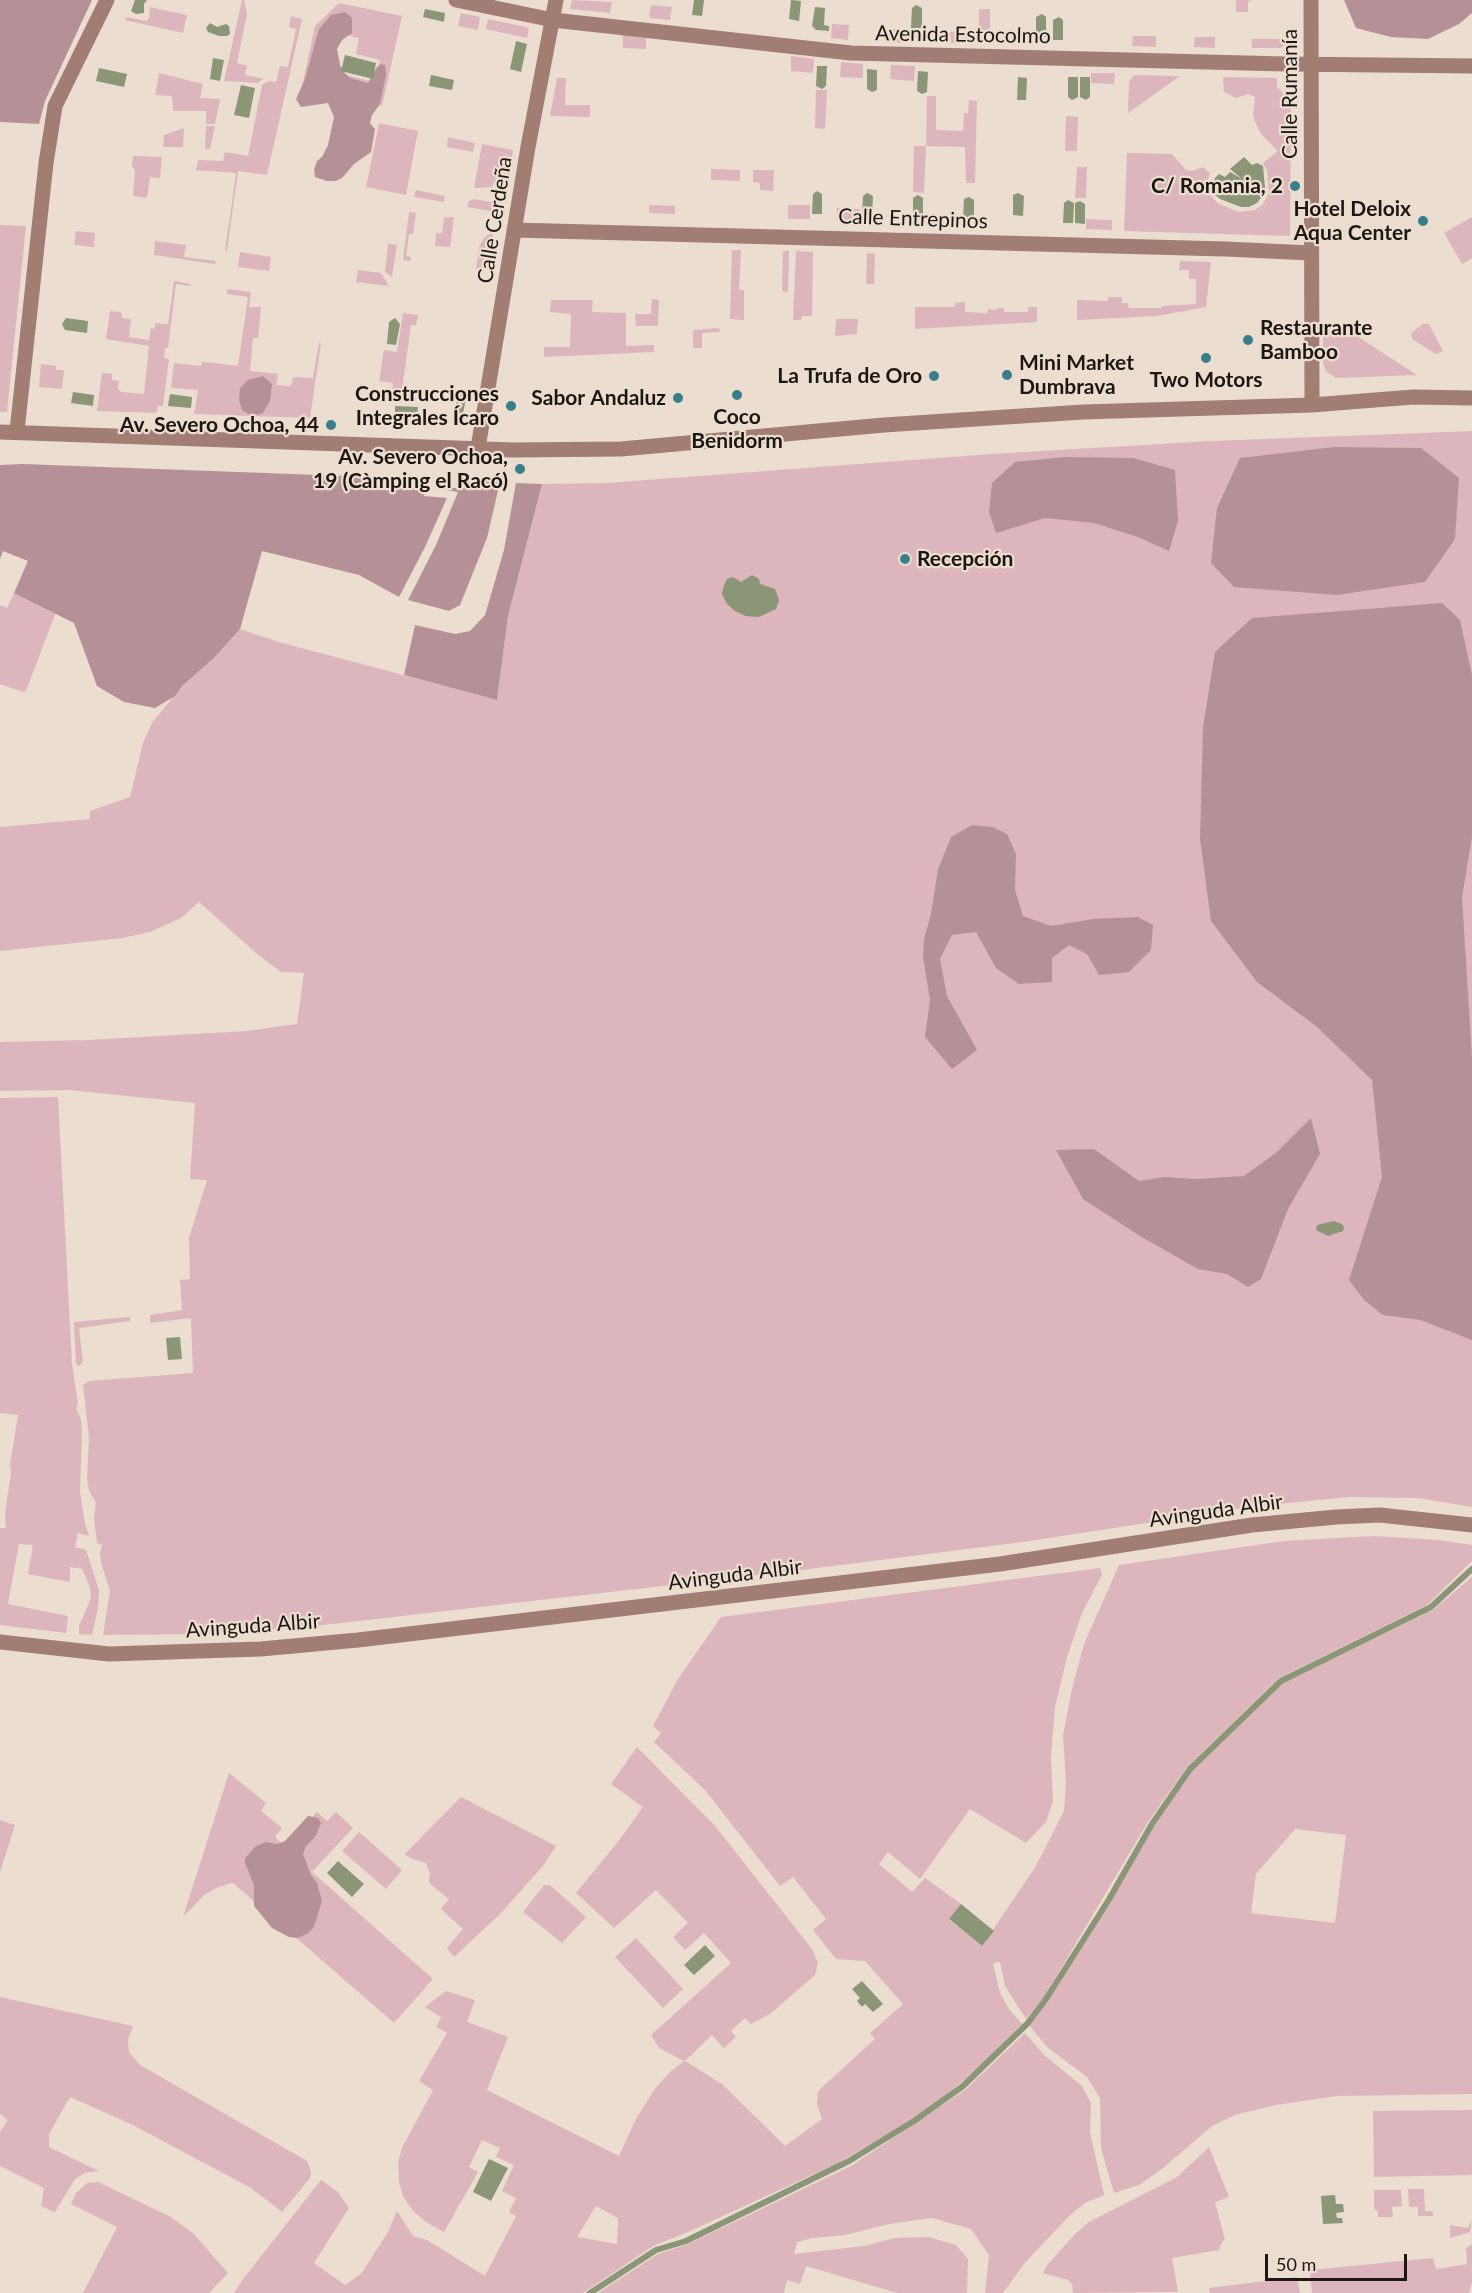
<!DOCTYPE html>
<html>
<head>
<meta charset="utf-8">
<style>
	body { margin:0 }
	#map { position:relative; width:1472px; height:2293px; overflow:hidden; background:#ebddd0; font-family:Lato,sans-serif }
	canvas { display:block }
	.scale { position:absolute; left:1265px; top:2254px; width:142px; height:27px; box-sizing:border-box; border:3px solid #1c1712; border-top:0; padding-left:8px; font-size:18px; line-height:21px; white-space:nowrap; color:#1c1712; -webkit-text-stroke:4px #ebddd0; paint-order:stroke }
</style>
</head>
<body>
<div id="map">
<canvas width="1472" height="2293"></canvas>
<div class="scale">50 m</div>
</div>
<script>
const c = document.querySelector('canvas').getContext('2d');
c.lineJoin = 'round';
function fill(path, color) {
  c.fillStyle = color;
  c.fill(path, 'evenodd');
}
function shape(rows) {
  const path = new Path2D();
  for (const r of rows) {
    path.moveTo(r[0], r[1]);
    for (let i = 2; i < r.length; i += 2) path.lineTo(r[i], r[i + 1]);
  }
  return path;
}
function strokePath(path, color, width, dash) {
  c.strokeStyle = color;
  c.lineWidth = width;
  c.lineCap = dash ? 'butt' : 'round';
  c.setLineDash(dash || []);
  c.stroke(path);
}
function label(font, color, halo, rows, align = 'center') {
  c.font = font + ' Lato,sans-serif';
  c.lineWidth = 4.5;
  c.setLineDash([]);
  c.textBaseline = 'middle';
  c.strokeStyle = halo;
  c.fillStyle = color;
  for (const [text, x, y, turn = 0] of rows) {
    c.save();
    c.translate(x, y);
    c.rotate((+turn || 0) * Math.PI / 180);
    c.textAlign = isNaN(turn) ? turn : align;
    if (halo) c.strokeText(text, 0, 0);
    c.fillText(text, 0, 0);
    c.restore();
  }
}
const green = shape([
	[242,0,244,0,247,14,237,63,247,66,245,75,264,79,257,83,224,81],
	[572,0,612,2,610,13,570,9],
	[1236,0,1252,0,1248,2,1248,12,1236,12],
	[339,3,402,16,382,106,336,96,341,74,375,82,380,60,356,54,359,38,338,33,325,91,302,86,315,26],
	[651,5,672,7,670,20,649,18],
	[150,7,187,15,183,33,125,20,126,17,146,21,149,18],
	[979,9,990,9,990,33,979,32],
	[461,13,480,17,478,30,458,26],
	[291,16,302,19,267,175,238,171,227,251,225,251,236,173,196,170,198,160,223,161,225,152,248,156,262,85,269,81,276,82,280,66,288,67,296,29,289,27],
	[488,19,526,27,529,29,527,38,486,29],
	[832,24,849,25,848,40,831,38],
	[885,29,908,29,908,43,885,42],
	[950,32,971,32,971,44,951,43],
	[623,35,646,38,646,49,623,48],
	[1133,36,1156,36,1156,47,1132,46],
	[1288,36,1291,36,1288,43,1280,48,1252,48,1251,39,1285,39],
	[1195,37,1215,37,1215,48,1194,47],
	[791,56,814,59,813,73,791,71],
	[841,62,863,64,863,78,840,77],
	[891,65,915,66,914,81,890,79],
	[159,73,203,84,200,98,220,99,215,124,206,124,206,111,173,111,172,96,155,95],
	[1091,73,1115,73,1114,84,1091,83],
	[1134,75,1180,76,1128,113,1129,82],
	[1223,77,1277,78,1277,87,1284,94,1291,95,1290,236,1124,231,1127,153,1172,154,1186,170,1192,171,1203,167,1210,173,1207,183,1210,195,1219,204,1239,212,1255,210,1263,204,1269,193,1267,170,1263,163,1278,151,1261,134,1256,124,1253,115,1255,97,1248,94,1236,98,1224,92],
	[557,78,566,78,565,105,590,105,590,117,550,116],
	[816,90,827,90,825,129,815,128],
	[927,96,936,96,936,130,963,131,964,113,968,113,969,100,977,101,975,183,966,183,965,147,926,146,924,193,913,192,914,146,926,146],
	[1066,116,1078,117,1077,151,1065,151],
	[379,123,418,131,406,195,366,187],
	[206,126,215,126,210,149,205,149],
	[184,128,183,147,163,147,164,135],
	[448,137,475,143,473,152,447,147],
	[482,144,513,150,508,181,496,179,492,187,474,188],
	[133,156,162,157,160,178,150,177,147,198,133,196,135,170,132,167],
	[1077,167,1087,167,1086,198,1075,198],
	[711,169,740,170,740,181,711,180],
	[753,170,774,170,773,191,760,190,760,183,753,182],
	[416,190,445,196,444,202,414,197],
	[474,199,503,204,502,213,467,207,469,201],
	[649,205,675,206,675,214,649,213],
	[788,205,810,205,810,219,788,219],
	[837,208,860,209,859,221,837,220],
	[409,212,416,213,413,234,409,234,406,256,411,257,410,261,403,260],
	[444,217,454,217,450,247,435,246,436,233,442,233],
	[1472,217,1472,258,1462,264,1444,233],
	[1086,219,1112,220,1112,230,1086,229],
	[0,225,26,226,7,412,0,412],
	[76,231,95,233,94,247,74,245],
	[493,233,487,270,476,269,479,247,484,238,489,234],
	[155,241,186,245,184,257,216,261,215,264,154,255],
	[388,244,397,245,392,277,385,272],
	[732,250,741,250,739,290,744,290,744,320,730,319],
	[783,251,789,251,788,292,782,291],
	[796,251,813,252,812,316,802,316,801,320,793,320],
	[240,252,271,257,269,271,238,267],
	[867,253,875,254,874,284,866,284],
	[1180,261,1211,262,1206,307,1157,316,1077,320,1077,300,1108,301,1108,297,1122,297,1122,303,1128,303,1129,308,1161,308,1162,306,1196,304,1196,279,1189,279,1189,270,1179,270],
	[358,270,381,273,389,286,356,282],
	[174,281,191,284,190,286,176,284,168,348,165,348,164,358,169,359,163,406,158,406,156,413,97,411,102,373,112,374,112,380,119,381,118,389,121,392,144,394,149,346,106,339,110,311,121,312,122,318,131,319,129,337,149,340,151,328,155,329,155,323,168,324],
	[227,289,251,292,249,307,261,307,258,338,253,338,250,371,278,374,276,385,291,386,293,377,313,378,319,343,321,343,310,418,194,414,198,390,171,388,174,363,201,366,202,362,204,362,238,366,248,297,227,294],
	[652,299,659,300,658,326,636,326,635,314,651,314],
	[551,300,593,300,592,312,626,313,626,346,654,345,654,352,544,357,544,347,570,347,571,314,550,312],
	[965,302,965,312,987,313,988,309,996,310,997,308,1004,308,1004,312,1028,312,1028,307,1037,307,1037,322,915,329,915,307,955,307,955,303],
	[403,313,418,315,416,325,411,325,401,397,392,396,393,383,379,381,384,350,397,352],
	[836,319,858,319,857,334,835,336],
	[1423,324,1429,324,1443,351,1436,354,1412,339,1411,333],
	[719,328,720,332,702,333,702,348,693,348,693,330],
	[1323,330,1357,336,1417,375,1336,378,1327,372,1323,364],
	[41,364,56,366,56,370,64,370,62,389,39,387],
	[1472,431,1472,1507,1418,1498,1349,1497,1257,1506,1023,1542,801,1570,324,1625,215,1634,103,1635,110,1591,101,1563,100,1553,102,1545,97,1543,94,1518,96,1503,89,1490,87,1479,89,1438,83,1385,89,1381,193,1373,191,1318,150,1323,150,1315,182,1310,180,1280,190,1279,189,1238,207,1180,190,1179,195,1103,69,1090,0,1091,0,1042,89,1040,247,1031,297,1024,304,973,281,972,256,953,199,902,181,918,150,932,122,938,0,951,0,827,90,819,90,811,130,797,143,743,152,723,182,686,214,658,240,629,279,642,497,700,508,616,542,484,607,483,991,454,1211,441],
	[14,593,56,612,26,691,23,692,0,684,0,607,1,605,7,608],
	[58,1097,72,1364,78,1404,76,1409,81,1419,82,1435,80,1492,85,1524,89,1536,78,1533,75,1547,86,1550,99,1590,98,1608,92,1635,79,1634,79,1626,91,1598,90,1587,82,1569,70,1567,70,1582,28,1574,33,1545,19,1544,8,1604,68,1616,66,1633,0,1625,0,1528,6,1528,5,1514,11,1473,10,1464,18,1415,0,1413,0,1098],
	[130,1317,130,1321,79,1328,83,1362,79,1366,76,1364,74,1322],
	[1373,1536,1439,1540,1472,1545,1472,1561,1427,1605,1279,1678,1188,1766,1148,1822,1044,1997,1026,2019,1005,1986,1000,1962,993,1963,1000,1993,1009,2009,1022,2024,976,2070,947,2094,897,2129,838,2163,686,2233,653,2246,583,2293,234,2293,243,2279,321,2180,337,2191,349,2208,314,2263,345,2285,361,2274,388,2232,397,2211,413,2236,427,2240,485,2276,516,2216,509,2212,516,2198,502,2191,514,2165,496,2157,500,2148,482,2140,469,2167,478,2172,444,2232,426,2222,413,2211,403,2196,399,2182,398,2162,402,2148,433,2090,419,2081,447,2033,436,2027,441,2017,425,2007,446,1991,475,2000,467,2022,508,2037,487,2090,619,2156,636,2119,654,2090,670,2072,684,2061,659,2048,651,2035,731,1963,704,1933,685,1950,673,1937,688,1923,656,1890,614,1928,576,1893,617,1843,643,1807,611,1784,637,1747,715,1826,812,1949,818,1963,815,1975,770,2014,751,2024,745,2018,731,2031,736,2037,724,2048,712,2035,685,2061,722,2084,785,2146,822,2119,817,2104,818,2091,875,2039,870,2033,903,2004,865,1961,836,1959,813,1930,826,1919,793,1877,780,1886,705,1790,654,1742,661,1733,653,1726,678,1679,721,1617,1100,1568,1102,1575,1082,1613,1067,1657,1055,1707,1051,1757,1053,1801,1046,1822,1026,1843,970,1809,920,1879,888,1852,879,1864,912,1892,925,1878,961,1904,949,1920,982,1946,1036,1866,1064,1811,1066,1781,1063,1735,1072,1689,1084,1644,1119,1565,1284,1541],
	[596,2206,618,2218,617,2244,577,2237],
	[1472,1577,1472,2094,1337,2096,1276,2105,1235,2115,1212,2126,1163,2168,1139,2185,1114,2193,1101,2148,1100,2098,1087,2077,1047,2047,1029,2025,1047,2000,1110,1901,1154,1826,1192,1770,1283,1683,1433,1610],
	[1295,1829,1346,1835,1335,1923,1251,1913,1256,1874],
	[229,1773,266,1803,261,1811,282,1828,275,1837,284,1846,317,1812,327,1821,336,1812,353,1828,312,1872,433,1979,394,2023,233,1883,218,1887,203,1896,183,1917],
	[461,1797,556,1846,543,1866,500,1914,454,1957,447,1948,463,1929,441,1909,449,1899,429,1883,430,1874,426,1863,410,1858,405,1854],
	[0,1820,15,1825,0,1872],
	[359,1832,402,1870,386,1889,342,1851],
	[544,1885,550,1885,586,1917,562,1943,523,1912],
	[636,1938,683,1989,663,2008,615,1957],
	[0,1997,133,2026,128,2040,129,2052,140,2065,307,2161,311,2172,310,2178,282,2212,251,2188,131,2124,70,2097,49,2134,49,2147,99,2171,85,2173,75,2179,55,2212,41,2206,44,2188,0,2166,0,2132,8,2120,0,2114],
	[1025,2033,1044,2055,1082,2086,1091,2103,1090,2132,1104,2195,1085,2203,1068,2217,1024,2264,1003,2293,985,2293,989,2255,971,2229,932,2218,889,2224,845,2235,813,2238,797,2242,794,2254,864,2246,895,2238,929,2237,956,2245,968,2259,967,2293,897,2293,806,2266,800,2284,787,2280,784,2293,598,2293,658,2254,688,2244,851,2166,965,2090],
	[1472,2110,1472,2175,1374,2177,1373,2111],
	[1209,2147,1229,2197,1215,2202,1225,2240,1222,2242,1219,2250,1172,2258,1178,2292,1073,2293,1072,2284,1068,2280,1043,2273,1047,2265,1075,2234,1089,2222,1177,2177],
	[98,2182,169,2216,193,2233,228,2273,209,2293,83,2293,117,2227,71,2204,76,2193,87,2183],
	[1408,2189,1424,2189,1425,2211,1433,2211,1433,2216,1418,2216,1418,2207,1409,2207],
	[1374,2190,1401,2190,1402,2206,1392,2207,1393,2217,1378,2217,1378,2212,1374,2209],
	[1472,2219,1470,2232,1450,2238,1450,2225,1468,2228],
	[1472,2244,1472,2282,1469,2293,1312,2293,1310,2270,1433,2258,1436,2269,1467,2264,1466,2248],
	[1297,2277,1300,2293,1210,2293,1209,2288]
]);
const forest = shape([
	[0,0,92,0,45,101,39,124,0,122],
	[1344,0,1472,0,1472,13,1459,24,1428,39,1391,37,1356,28],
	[345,12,352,18,352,33,342,40,337,49,340,65,345,73,350,78,368,83,377,67,381,64,385,65,386,75,380,104,372,115,370,123,375,129,371,152,354,164,342,178,336,181,327,181,315,177,314,170,317,161,322,157,328,145,334,117,328,103,301,107,296,99,305,79,319,29,331,15],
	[263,376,272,384,270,401,263,413,252,416,242,410,239,400,240,388,248,380],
	[1334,447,1421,448,1459,478,1455,539,1425,582,1337,595,1234,587,1211,563,1217,508,1240,458],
	[1066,457,1134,458,1175,470,1178,521,1169,551,1138,537,1094,523,1045,518,996,533,989,512,992,483,1015,462],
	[23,464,427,479,424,496,447,498,425,547,399,597,359,575,262,551,240,629,214,658,182,686,175,696,155,708,124,702,97,686,74,623,14,593,28,561,3,551,0,559,0,465],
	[466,481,500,482,487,538,460,605,449,611,408,600,436,545,458,492,435,488,464,488],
	[516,483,542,484,508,616,497,700,404,675,415,625,455,634,470,631,485,615,504,550],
	[1442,603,1460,620,1472,675,1472,837,1462,897,1472,1058,1472,1340,1420,1320,1383,1315,1364,1300,1349,1280,1382,1177,1372,1080,1317,1027,1257,982,1211,921,1200,839,1203,727,1215,652,1252,618],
	[972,825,993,827,1007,834,1016,854,1015,890,1023,916,1051,926,1093,919,1138,917,1153,925,1151,950,1129,972,1099,975,1087,954,1069,945,1052,958,1052,982,1019,984,996,968,976,932,952,935,940,959,947,996,977,1050,952,1069,925,1037,930,1000,923,957,924,939,931,914,938,869,951,837],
	[1311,1118,1320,1154,1288,1209,1261,1279,1248,1287,1227,1274,1198,1269,1140,1236,1083,1199,1056,1150,1094,1149,1139,1181,1165,1177,1195,1179,1244,1176,1277,1152],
	[308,1816,318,1818,321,1823,315,1837,306,1846,303,1854,311,1875,317,1883,322,1901,314,1927,307,1934,297,1938,289,1937,272,1928,254,1906,254,1885,245,1863,245,1858,256,1846,266,1842,277,1844,285,1841]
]);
const water = shape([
	[135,0,147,0,144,4,144,13,136,14,131,11],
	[694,0,704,0,702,16,692,15],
	[791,0,801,1,799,21,789,19],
	[916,5,922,8,922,28,911,28,912,8],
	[815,7,825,8,824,25,829,26,829,31,816,30,812,26],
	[425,9,445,13,444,22,423,17],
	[1042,14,1046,17,1046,37,1036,37,1036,17],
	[1059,17,1063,20,1063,40,1053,40,1053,20],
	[210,23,217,27,226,24,229,26,230,34,227,36,219,36,208,32,206,28],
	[516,41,527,44,521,72,510,69],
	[345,55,376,63,373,79,341,71],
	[213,58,224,60,220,81,210,79],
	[817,66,827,66,826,86,822,89,816,86],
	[99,68,127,74,124,87,96,81],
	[867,69,877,70,877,90,872,92,867,89],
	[918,71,928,72,927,92,922,94,917,91],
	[431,75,454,80,452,90,429,86],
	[1018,77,1027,78,1026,100,1017,100],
	[1068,77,1078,77,1078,97,1072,100,1068,97],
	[1080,77,1090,77,1090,97,1086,100,1080,97],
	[241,85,255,88,249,118,234,115],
	[1244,157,1252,165,1257,163,1263,166,1265,188,1263,195,1257,203,1249,207,1241,207,1220,199,1215,195,1212,187,1215,178,1219,174,1225,177,1230,172,1242,179,1230,169],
	[817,191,822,194,822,214,812,214,813,194],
	[867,193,873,196,872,216,862,216,863,196],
	[1018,193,1024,196,1023,216,1013,215,1013,195],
	[918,195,923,198,923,218,913,218,913,198],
	[969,197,974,200,974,220,963,219,964,199],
	[1068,200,1074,203,1073,223,1063,223,1064,203],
	[1080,201,1085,204,1085,224,1075,223,1075,203],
	[66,318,88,321,87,333,65,330,62,324],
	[395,318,400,324,396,345,387,344,389,322],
	[73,392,94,395,93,406,71,403],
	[170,394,192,397,191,408,168,406],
	[461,394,464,394,466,398,462,419,459,421,454,417,457,397],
	[395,406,418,407,417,417,395,416],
	[752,575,759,579,760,584,775,589,779,600,776,609,759,617,745,616,735,611,727,604,722,594,724,585,727,579,733,577,741,582],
	[1334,1221,1342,1224,1344,1227,1343,1231,1328,1236,1316,1230,1317,1225],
	[180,1337,182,1359,168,1360,166,1338],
	[338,1861,364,1884,352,1897,327,1873],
	[961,1904,994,1931,982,1946,949,1919],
	[705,1945,715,1956,694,1975,684,1965],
	[862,1981,883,2004,873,2012,865,2004,862,2007,857,2001,860,1998,852,1989],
	[489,2159,508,2168,491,2201,473,2192],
	[1335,2195,1336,2204,1343,2204,1344,2212,1336,2213,1337,2218,1342,2218,1343,2223,1323,2224,1321,2196]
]);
const stream = shape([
	[590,2293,656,2250,686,2241,849,2161,914,2121,963,2086,1027,2024,1046,1999,1108,1901,1152,1824,1190,1769,1281,1681,1431,1607,1472,1569]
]);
const minor = shape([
	[456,0,553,20,851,53,1286,64,1472,66],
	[1311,0,1312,405],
	[514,230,1225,249,1311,253],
	[17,431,46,163,55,106,107,0],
	[0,432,513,450,621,449,884,425,1083,412,1312,405,1413,397,1472,398],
	[478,448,528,147,556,0],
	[0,1642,109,1654,261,1649,358,1640,1000,1564,1252,1525,1336,1517,1380,1515,1472,1525]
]);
const markers = [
	[1295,186,6,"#397e8b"],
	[1423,221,6,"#397e8b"],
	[1248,340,6,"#397e8b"],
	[1206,358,6,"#397e8b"],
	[1007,375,6,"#397e8b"],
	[934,376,6,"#397e8b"],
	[737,395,6,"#397e8b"],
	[678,398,6,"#397e8b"],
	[511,406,6,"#397e8b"],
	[331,425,6,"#397e8b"],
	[520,469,6,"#397e8b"],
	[905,559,6,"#397e8b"]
];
const streetNames = [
	["Avenida Estocolmo",963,35,1],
	["Calle Rumanía",1290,94,-90],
	["Calle Entrepinos",913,219,2],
	["Calle Cerdeña",495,220,-81],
	["Avinguda Albir",1216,1511,-8],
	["Avinguda Albir",735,1575,-7],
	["Avinguda Albir",253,1626,-4]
];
const poiNames = [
	["C/ Romania, 2",1283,186],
	["Hotel Deloix",1411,209],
	["Aqua Center",1411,233],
	["Restaurante",1260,328,"left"],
	["Bamboo",1260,352,"left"],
	["Mini Market",1019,363,"left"],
	["Dumbrava",1019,387,"left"],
	["La Trufa de Oro",922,376],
	["Two Motors",1206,380,"center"],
	["Construcciones",499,394],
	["Integrales Ícaro",499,418],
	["Sabor Andaluz",666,398],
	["Coco",737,417,"center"],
	["Benidorm",737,441,"center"],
	["Av. Severo Ochoa, 44",319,425],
	["Av. Severo Ochoa,",508,457],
	["19 (Càmping el Racó)",508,481],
	["Recepción",917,559,"left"]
];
fill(green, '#ddb6bd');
fill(forest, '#b69097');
fill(water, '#8b9676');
strokePath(stream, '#8b9676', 6);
strokePath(minor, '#a17d73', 15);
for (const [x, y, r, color] of markers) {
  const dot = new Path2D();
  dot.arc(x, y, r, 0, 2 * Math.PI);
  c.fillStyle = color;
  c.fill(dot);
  strokePath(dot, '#ebddd0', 2);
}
label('21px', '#1c1712', '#ebddd0', streetNames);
label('bold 21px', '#1c1712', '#ebddd0', poiNames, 'right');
</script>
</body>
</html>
